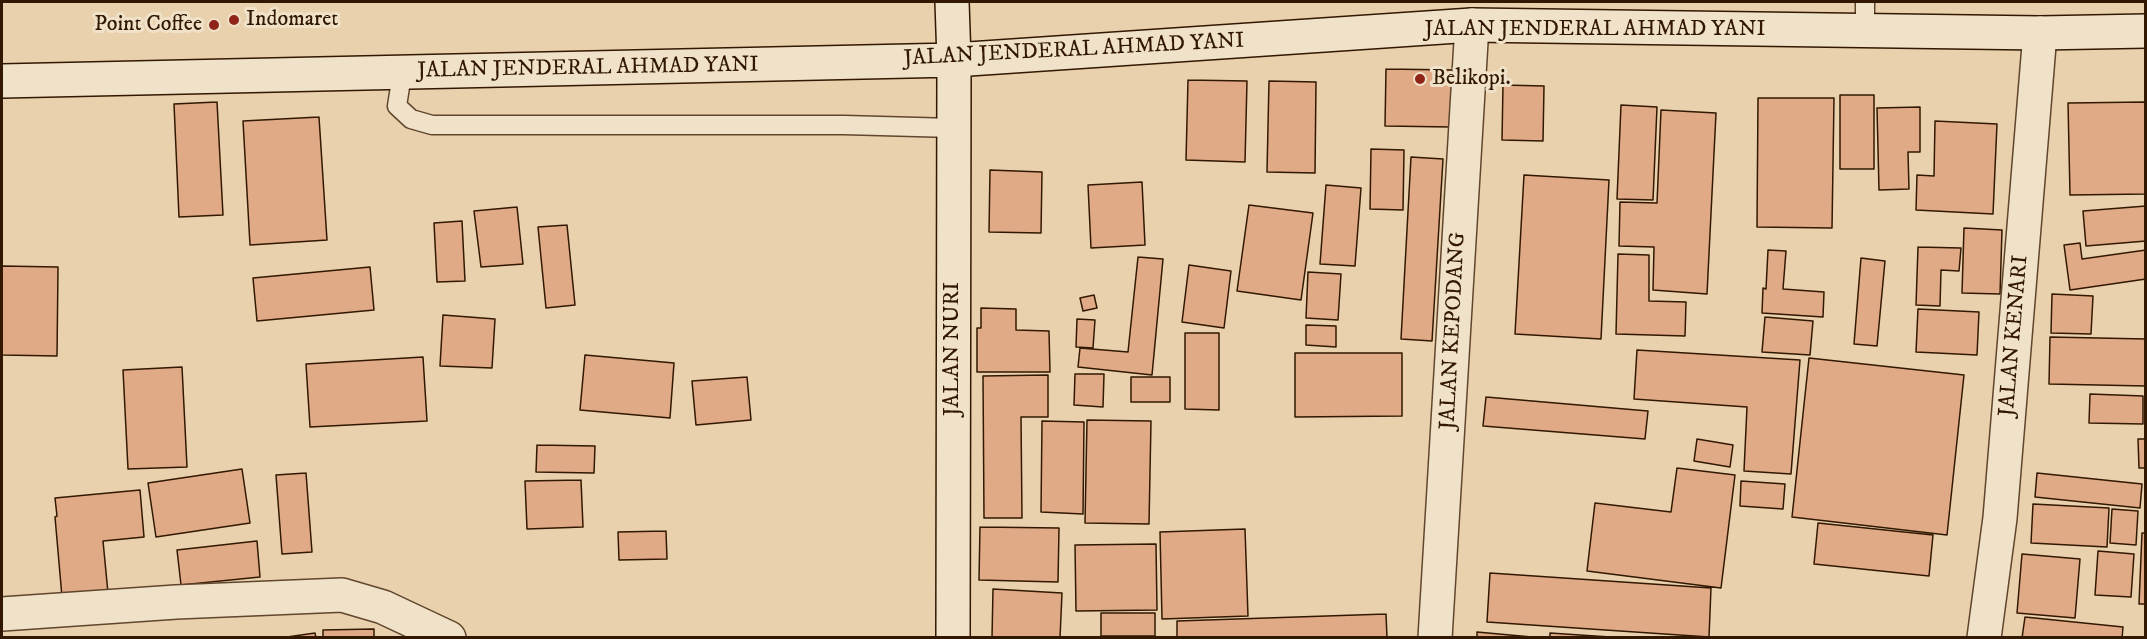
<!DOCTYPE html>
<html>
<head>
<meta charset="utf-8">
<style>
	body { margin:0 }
	#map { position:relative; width:2147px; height:639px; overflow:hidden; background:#e8d1ac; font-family:"IM FELL DW Pica",serif }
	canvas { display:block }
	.frame { position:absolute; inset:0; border:3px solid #321801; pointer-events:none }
</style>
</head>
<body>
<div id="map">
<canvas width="2147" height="639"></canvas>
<div class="frame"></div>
</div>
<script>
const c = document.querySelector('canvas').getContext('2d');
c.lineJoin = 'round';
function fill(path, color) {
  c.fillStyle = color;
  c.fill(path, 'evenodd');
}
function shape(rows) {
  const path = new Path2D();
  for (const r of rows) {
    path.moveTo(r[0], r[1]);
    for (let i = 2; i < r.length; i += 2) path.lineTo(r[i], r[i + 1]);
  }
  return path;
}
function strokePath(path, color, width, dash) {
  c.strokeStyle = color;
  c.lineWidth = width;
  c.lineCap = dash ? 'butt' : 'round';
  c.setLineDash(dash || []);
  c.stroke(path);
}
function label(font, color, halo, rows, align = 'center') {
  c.font = font + ' "IM FELL DW Pica",serif';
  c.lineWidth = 6;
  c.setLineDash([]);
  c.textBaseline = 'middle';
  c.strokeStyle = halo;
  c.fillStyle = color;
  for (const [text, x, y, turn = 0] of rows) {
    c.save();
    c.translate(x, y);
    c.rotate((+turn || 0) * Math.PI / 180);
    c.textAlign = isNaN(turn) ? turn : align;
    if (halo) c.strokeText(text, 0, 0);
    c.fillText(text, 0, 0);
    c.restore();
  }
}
const building = shape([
	[1386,69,1452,70,1451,127,1385,126,1386,69],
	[1188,80,1247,81,1245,162,1186,160,1188,80],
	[1269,81,1316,82,1315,173,1267,172,1269,81],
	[1503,85,1544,86,1543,141,1502,140,1503,85],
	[1840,95,1874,95,1874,169,1840,169,1840,95],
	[1758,98,1834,98,1832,228,1757,227,1758,98],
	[217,102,223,215,179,217,174,104,217,102],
	[2146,102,2146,194,2070,195,2068,103,2146,102],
	[1621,105,1657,107,1653,200,1617,199,1621,105],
	[1920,107,1920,152,1908,152,1909,189,1879,190,1877,108,1920,107],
	[1661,110,1716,113,1707,294,1653,290,1654,247,1619,246,1620,202,1657,203,1661,110],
	[319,117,327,240,250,245,243,121,319,117],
	[1935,121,1997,124,1993,214,1916,210,1917,175,1934,176,1935,121],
	[1371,149,1404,150,1403,210,1370,209,1371,149],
	[1411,157,1443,159,1432,341,1401,339,1411,157],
	[990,170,1042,172,1041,233,989,232,990,170],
	[1524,175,1609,180,1601,339,1515,334,1524,175],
	[1142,182,1145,245,1091,248,1088,185,1142,182],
	[1326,185,1361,188,1355,266,1320,264,1326,185],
	[1249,205,1313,213,1301,300,1237,291,1249,205],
	[2146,206,2146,241,2086,246,2083,211,2146,206],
	[517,207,523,264,481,267,474,211,517,207],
	[462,221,465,281,437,282,434,223,462,221],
	[567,225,575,305,546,308,538,227,567,225],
	[1964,228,2002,230,2000,294,1962,293,1964,228],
	[2080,243,2082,259,2146,250,2146,279,2070,290,2064,245,2080,243],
	[1918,247,1961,248,1959,271,1941,270,1940,306,1916,305,1918,247],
	[1768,250,1786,251,1783,289,1824,292,1823,317,1762,313,1763,288,1766,289,1768,250],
	[1618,254,1649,255,1649,301,1686,302,1685,336,1616,334,1618,254],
	[1138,257,1163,259,1152,375,1078,367,1080,348,1128,352,1138,257],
	[1861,258,1885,261,1877,346,1854,344,1861,258],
	[1189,265,1231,271,1224,328,1182,322,1189,265],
	[2,266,58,267,57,356,2,355,2,266],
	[370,267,374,310,257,321,253,278,370,267],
	[1308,272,1341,274,1338,320,1306,318,1308,272],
	[2052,294,2093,296,2091,334,2051,333,2052,294],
	[1094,295,1097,308,1083,311,1080,298,1094,295],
	[981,308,1016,309,1016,330,1049,331,1050,372,977,372,977,328,981,328,981,308],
	[1918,309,1979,312,1977,355,1916,352,1918,309],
	[443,315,495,319,492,368,440,366,443,315],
	[1765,317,1813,321,1810,355,1762,352,1765,317],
	[1077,319,1095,320,1093,348,1076,347,1077,319],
	[1306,325,1336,326,1336,347,1306,345,1306,325],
	[1185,333,1219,333,1219,410,1185,409,1185,333],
	[2050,337,2146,339,2146,386,2049,384,2050,337],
	[1637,350,1800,360,1791,474,1744,471,1747,407,1634,399,1637,350],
	[1295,353,1402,353,1402,416,1295,417,1295,353],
	[585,355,674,363,670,418,580,410,585,355],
	[423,357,427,421,310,427,306,364,423,357],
	[1809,358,1964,375,1947,535,1792,517,1809,358],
	[182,367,187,467,128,469,123,370,182,367],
	[1075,374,1104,374,1103,407,1074,405,1075,374],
	[1048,375,1048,417,1021,417,1022,518,984,518,983,376,1048,375],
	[747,377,751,420,696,425,692,381,747,377],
	[1131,377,1170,377,1170,402,1131,402,1131,377],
	[2090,394,2143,396,2143,424,2089,423,2090,394],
	[1486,397,1648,411,1645,439,1483,426,1486,397],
	[1087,420,1151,421,1149,524,1085,523,1087,420],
	[1042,421,1084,422,1083,514,1041,512,1042,421],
	[1697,439,1733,445,1730,467,1694,461,1697,439],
	[2138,439,2146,439,2146,468,2139,468,2138,439],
	[537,445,595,446,594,473,536,472,537,445],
	[1677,468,1735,475,1721,588,1587,571,1595,503,1671,512,1677,468],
	[242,469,250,523,156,537,148,483,242,469],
	[306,473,312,552,282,554,276,475,306,473],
	[2037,473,2142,484,2140,508,2035,497,2037,473],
	[581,480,583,527,527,529,525,481,581,480],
	[1741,481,1785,484,1783,509,1740,506,1741,481],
	[140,490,144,537,103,541,108,593,62,597,55,517,57,516,55,498,140,490],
	[2033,504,2109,508,2107,547,2031,543,2033,504],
	[2112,509,2138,511,2136,545,2110,543,2112,509],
	[1818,523,1933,535,1929,576,1814,564,1818,523],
	[980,527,1059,528,1058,582,979,580,980,527],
	[1245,529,1248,616,1162,619,1160,532,1245,529],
	[666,531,667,559,619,560,618,532,666,531],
	[2142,533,2146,533,2146,604,2139,604,2142,533],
	[257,541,260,577,181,585,177,550,257,541],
	[1156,544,1157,610,1076,611,1075,545,1156,544],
	[2098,551,2134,554,2131,597,2095,595,2098,551],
	[2022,554,2080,559,2075,618,2017,613,2022,554],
	[1490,573,1711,588,1709,637,1487,622,1490,573],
	[993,589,1062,593,1060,638,992,638,993,589],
	[1101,613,1155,613,1155,636,1101,636,1101,613],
	[1386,614,1387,638,1177,638,1177,621,1386,614],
	[2025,617,2123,627,2122,638,2022,638,2025,617],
	[374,629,374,638,323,638,323,630,374,629],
	[1477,632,1532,637,1477,638,1477,632],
	[315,633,316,638,280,638,315,633],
	[1550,633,1625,638,1550,638,1550,633]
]);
const lane = shape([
	[1865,31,1865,2],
	[402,74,397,106,411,119,432,125,844,125,953,128]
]);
const street = shape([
	[2,614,176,602,342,595,383,607,449,638],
	[1435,638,1472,25],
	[1984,638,2000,518,2040,33]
]);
const secondary = shape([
	[952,2,954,60,953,638],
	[2,81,954,60,1472,25,2040,33,2146,31]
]);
const markers = [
	[234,20,6,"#8f2418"],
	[214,25,6,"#8f2418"],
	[1420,79,6,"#8f2418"]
];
const poiNames = [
	["Indomaret",246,20],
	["Point Coffee",202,25,"right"],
	["Belikopi.",1432,79]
];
const streetNames = [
	["JALAN JENDERAL AHMAD YANI",1595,30],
	["JALAN JENDERAL AHMAD YANI",1074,51,-3],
	["JALAN JENDERAL AHMAD YANI",588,69,-1],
	["JALAN KEPODANG",1454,331,-87],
	["JALAN KENARI",2015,336,-85],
	["JALAN NURI",953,349,-90]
];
fill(building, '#e0aa86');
strokePath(building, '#321801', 1.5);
strokePath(lane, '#60462c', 21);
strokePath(street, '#60462c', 36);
strokePath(secondary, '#321801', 36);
strokePath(lane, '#f0e1c9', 18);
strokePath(street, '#f0e1c9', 33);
strokePath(secondary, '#f0e1c9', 33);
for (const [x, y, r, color] of markers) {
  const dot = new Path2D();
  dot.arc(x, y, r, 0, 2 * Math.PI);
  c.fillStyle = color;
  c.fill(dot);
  strokePath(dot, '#f0e1c9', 2);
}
label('22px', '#321801', '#f0e1c9', poiNames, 'left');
label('22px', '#321801', '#f0e1c9', streetNames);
</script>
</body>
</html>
